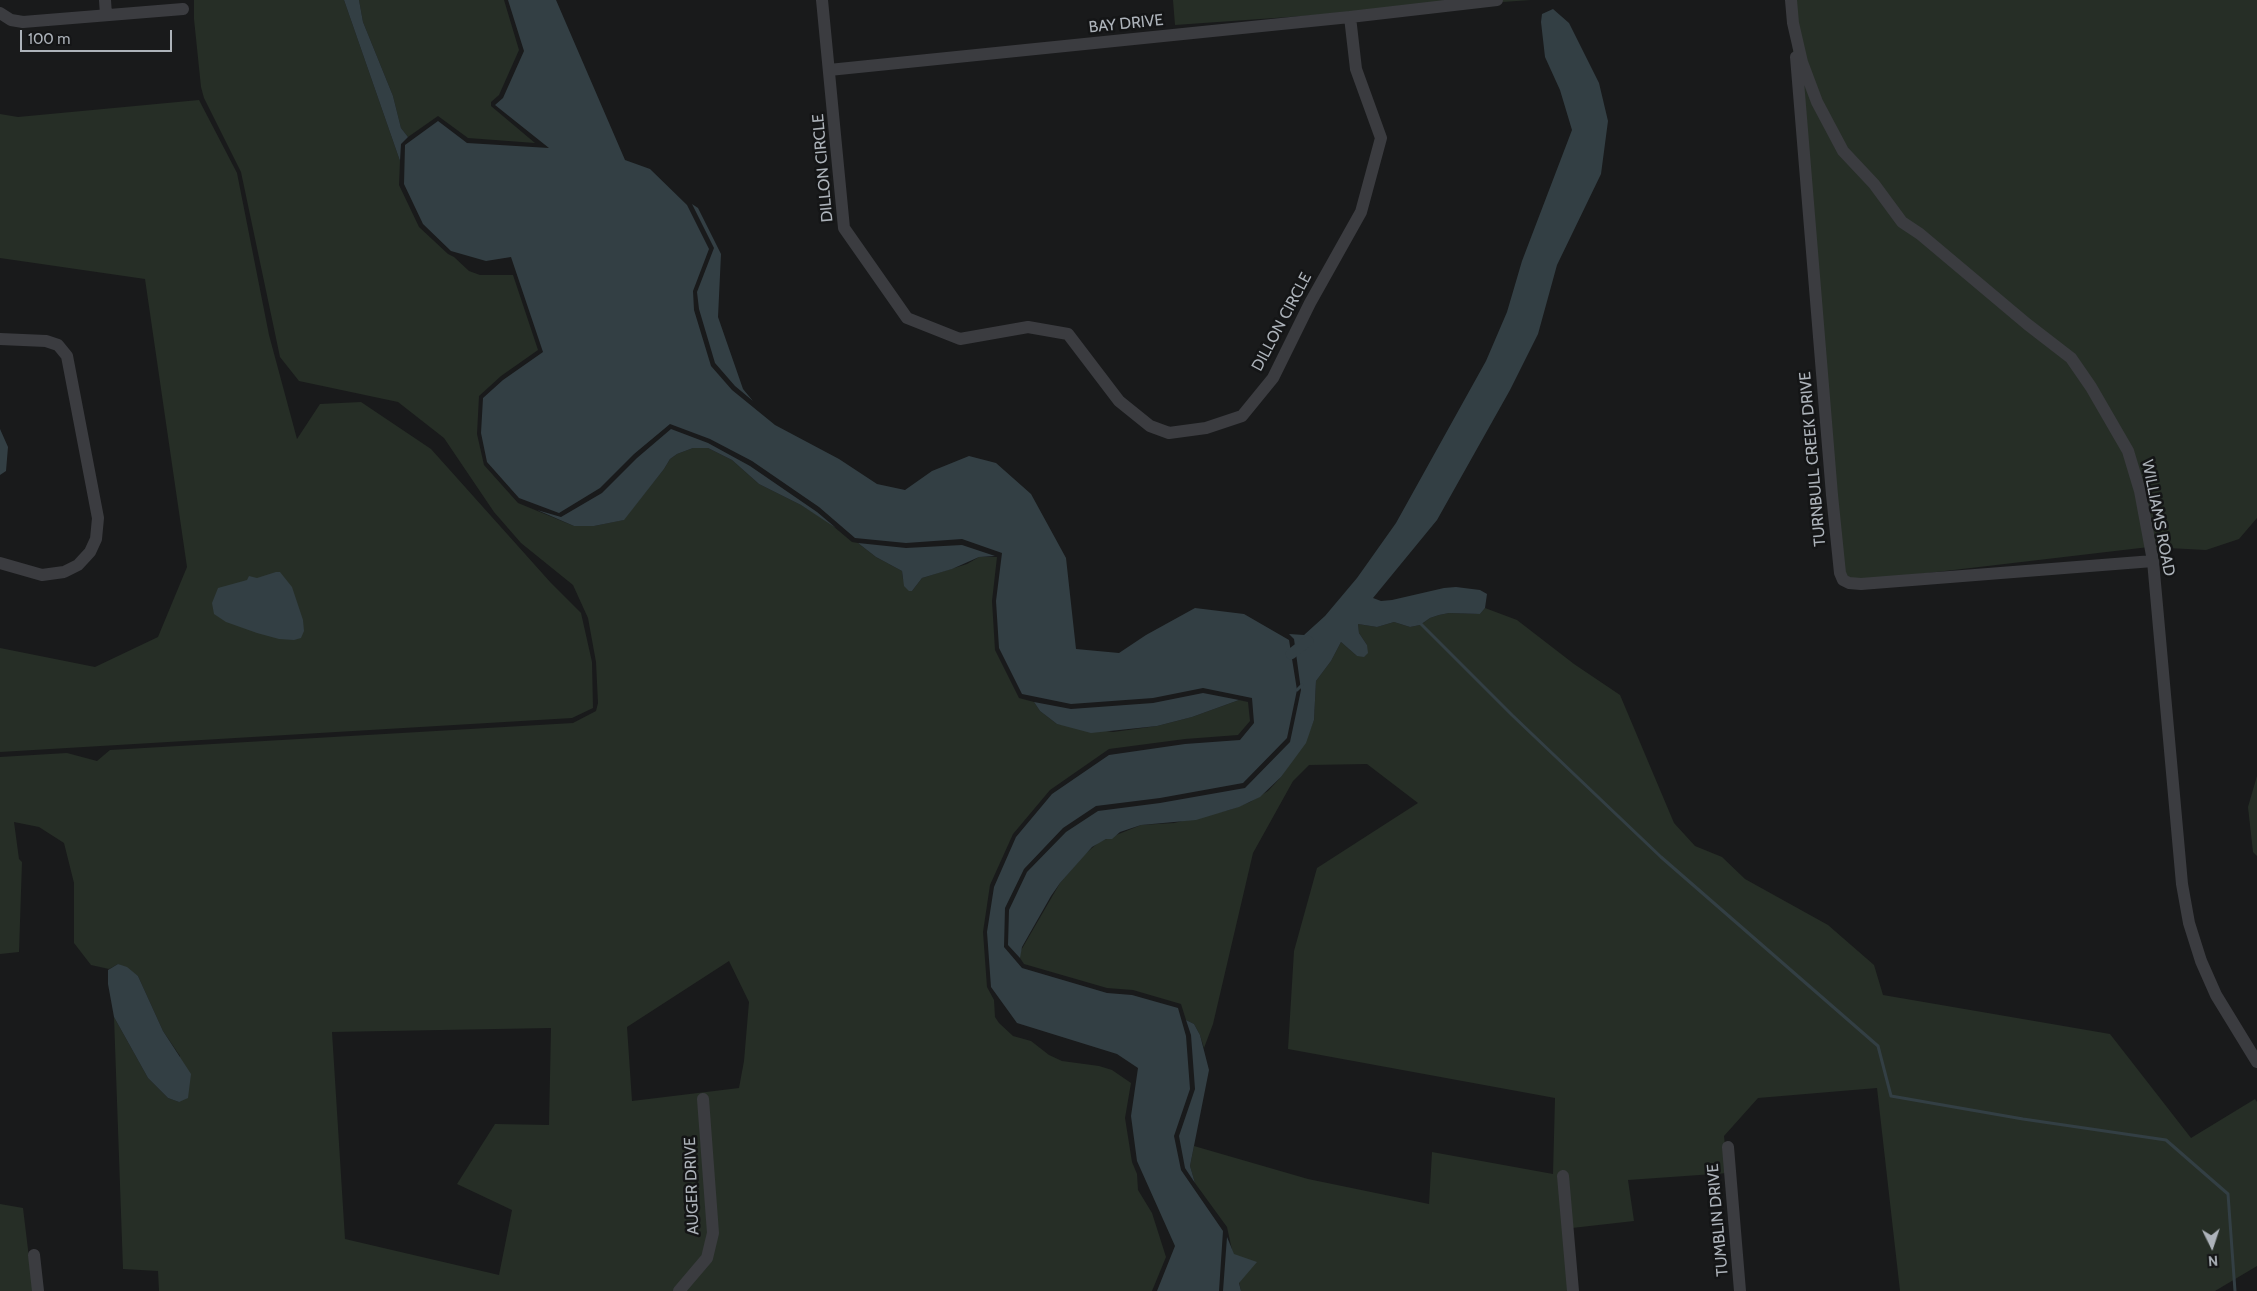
<!DOCTYPE html>
<html>
<head>
<meta charset="utf-8">
<style>
	body { margin:0 }
	#map { position:relative; width:2257px; height:1291px; overflow:hidden; background:#191a1b; font-family:Cabin,sans-serif }
	canvas { display:block }
	.north { position:absolute; left:2187px; top:1221px; width:50px; height:50px; -webkit-text-stroke:4px #141516; paint-order:stroke; rotate:176deg; font-size:14px; font-weight:700; line-height:20px; text-align:center; color:#adb3ba }
	.north::after { content:''; display:block; margin:auto; width:18px; height:22px; background:#adb3ba; clip-path:polygon(50% 0,100% 100%,50% 72%,0 100%) }
	.scale { position:absolute; left:20px; top:30px; width:152px; height:22px; box-sizing:border-box; border:2px solid #adb3ba; border-top:0; padding-left:6px; font-size:15px; line-height:18px; white-space:nowrap; color:#adb3ba; -webkit-text-stroke:4px #141516; paint-order:stroke }
</style>
</head>
<body>
<div id="map">
<canvas width="2257" height="1291"></canvas>
<div class="north">N</div>
<div class="scale">100 m</div>
</div>
<script>
const c = document.querySelector('canvas').getContext('2d');
c.lineJoin = 'round';
function fill(path, color) {
  c.fillStyle = color;
  c.fill(path, 'evenodd');
}
function shape(rows) {
  const path = new Path2D();
  for (const r of rows) {
    path.moveTo(r[0], r[1]);
    for (let i = 2; i < r.length; i += 2) path.lineTo(r[i], r[i + 1]);
  }
  return path;
}
function strokePath(path, color, width, dash) {
  c.strokeStyle = color;
  c.lineWidth = width;
  c.lineCap = dash ? 'butt' : 'round';
  c.setLineDash(dash || []);
  c.stroke(path);
}
function label(font, color, halo, rows, align = 'center') {
  c.font = font + ' Cabin,sans-serif';
  c.lineWidth = 5;
  c.setLineDash([]);
  c.textBaseline = 'middle';
  c.strokeStyle = halo;
  c.fillStyle = color;
  for (const [text, x, y, turn = 0] of rows) {
    c.save();
    c.translate(x, y);
    c.rotate((+turn || 0) * Math.PI / 180);
    c.textAlign = isNaN(turn) ? turn : align;
    if (halo) c.strokeText(text, 0, 0);
    c.fillText(text, 0, 0);
    c.restore();
  }
}
const green = shape([
	[194,0,344,0,400,161,399,185,419,227,448,254,454,257,469,271,480,275,513,275,538,350,501,376,479,396,477,434,484,465,518,503,574,526,594,526,623,520,664,469,670,459,677,454,693,448,708,448,732,460,759,484,801,505,827,521,852,542,858,543,876,557,902,571,903,579,912,591,922,578,967,564,979,557,997,557,992,601,995,650,1019,698,1034,702,1040,711,1057,724,1113,732,1157,726,1192,717,1239,700,1248,702,1250,721,1238,735,1185,739,1109,749,1050,790,1013,834,990,885,983,932,987,987,994,1000,995,1017,999,1023,1013,1036,1031,1041,1049,1055,1062,1061,1099,1066,1112,1070,1131,1083,1125,1118,1132,1162,1137,1174,1138,1190,1152,1213,1166,1257,1152,1291,159,1291,158,1271,123,1269,114,1017,148,1078,168,1098,179,1102,180,1056,163,1031,138,976,118,964,109,969,91,965,74,943,74,883,64,843,39,827,14,822,19,859,22,862,19,952,0,954,0,757,67,753,97,761,110,750,573,723,596,711,598,703,596,662,588,618,573,585,521,543,494,512,444,438,398,402,299,381,280,357,241,172,204,98,201,87,194,19],
	[729,961,749,1002,744,1061,739,1088,632,1101,627,1027],
	[551,1028,549,1125,495,1124,457,1184,512,1210,499,1275,345,1239,332,1032],
	[359,0,504,0,519,50,499,95,491,102,491,106,535,143,468,138,438,116,408,137,401,128,393,96,363,22],
	[1173,0,1531,0,1175,25],
	[1788,0,2257,0,2257,518,2239,539,2206,550,2149,547,1877,579,1845,581],
	[199,100,237,173,269,335,297,439,320,404,361,402,431,449,551,583,581,613,592,662,593,708,572,718,0,752,0,648,95,667,158,637,187,567,145,279,0,258,0,114,18,117],
	[1485,608,1517,620,1574,664,1620,695,1674,823,1695,846,1722,857,1745,879,1828,925,1874,965,1883,995,2110,1034,2191,1138,2255,1099,2257,1102,2257,1266,2215,1291,1900,1291,1877,1088,1758,1098,1724,1136,1728,1173,1628,1180,1634,1221,1563,1229,1572,1291,1241,1291,1227,1227,1195,1183,1190,1166,1194,1146,1308,1179,1429,1204,1432,1152,1553,1174,1555,1098,1288,1049,1294,951,1317,868,1418,803,1367,764,1309,765,1293,781,1253,853,1213,1024,1204,1048,1200,1035,1194,1024,1186,1020,1181,1004,1133,990,1107,988,1024,964,1020,958,1020,952,1060,883,1085,854,1099,842,1141,825,1174,823,1229,810,1250,802,1268,791,1281,777,1308,735,1314,720,1316,681,1331,661,1341,642,1357,656,1367,645,1359,633,1358,624,1377,627,1394,622,1410,627,1420,625,1430,618,1439,615,1449,613,1480,614],
	[2257,776,2257,856,2253,852,2248,807],
	[0,1204,23,1208,33,1291,0,1291]
]);
const water = shape([
	[344,0,359,0,363,22,393,96,401,128,408,137,401,144,400,161],
	[508,0,556,0,625,160,650,169,687,205,709,249,693,291,694,310,711,366,732,390,775,425,839,459,877,484,905,490,932,471,969,456,996,463,1031,494,1066,558,1076,649,1119,653,1146,635,1195,608,1244,614,1289,640,1297,690,1287,738,1243,783,1160,798,1096,806,1063,828,1024,869,1005,908,1004,947,1022,968,1107,993,1132,995,1178,1008,1186,1036,1190,1089,1174,1136,1181,1170,1223,1231,1219,1291,1157,1291,1175,1246,1137,1161,1131,1116,1138,1068,1117,1054,1017,1023,991,987,987,932,994,887,1016,837,1052,794,1109,755,1185,744,1240,740,1254,723,1252,698,1203,688,1153,698,1071,704,1022,694,999,648,996,601,1002,553,962,539,906,543,855,538,819,507,752,461,710,439,670,424,634,454,600,488,559,513,519,498,487,462,481,433,483,398,503,380,543,352,511,257,486,261,451,251,423,224,404,184,405,145,438,121,467,143,549,148,495,105,503,98,524,51],
	[1553,9,1569,23,1599,83,1608,121,1601,174,1557,265,1538,334,1510,390,1437,520,1373,598,1381,601,1392,600,1444,588,1456,587,1480,590,1487,594,1485,608,1480,614,1449,613,1439,615,1430,618,1420,625,1410,627,1394,622,1377,627,1358,624,1359,633,1367,645,1368,653,1364,657,1357,656,1341,642,1331,661,1316,681,1314,720,1306,743,1281,777,1260,797,1239,807,1196,820,1141,825,1120,832,1112,839,1106,839,1092,847,1060,883,1051,896,1022,947,1020,958,1008,945,1009,910,1027,872,1066,832,1098,811,1160,803,1245,788,1290,742,1301,690,1294,639,1289,634,1304,635,1325,616,1357,578,1396,523,1486,361,1507,312,1522,261,1572,130,1560,90,1545,57,1541,22,1542,14],
	[692,204,698,208,721,254,718,317,743,389,753,401,735,386,715,363,699,309,697,292,714,248],
	[0,429,8,447,6,471,0,475],
	[671,429,708,443,750,466,817,512,836,528,801,505,759,484,732,460,708,448,693,448,677,454,670,459,664,469,624,520,594,526,574,526,537,510,561,517,602,493,637,458],
	[858,543,906,548,962,545,995,556,979,557,952,569,922,578,912,591,909,591,904,586,902,571,876,557],
	[276,572,280,572,292,587,303,620,304,631,301,638,294,640,279,639,257,633,226,622,214,614,212,603,218,588,247,580,249,576,257,578],
	[1203,693,1239,700,1192,717,1157,726,1091,733,1057,724,1040,711,1034,702,1071,709,1153,703],
	[118,964,127,967,138,976,163,1031,191,1074,188,1098,179,1102,168,1098,148,1078,114,1017,108,984,108,970],
	[1186,1020,1194,1024,1200,1035,1209,1070,1190,1166,1195,1183,1185,1168,1179,1136,1195,1089,1191,1035],
	[1227,1237,1234,1254,1257,1262,1239,1283,1241,1291,1223,1291]
]);
const stream = shape([
	[1419,622,1512,715,1661,857,1878,1046,1891,1096,2023,1119,2166,1140,2228,1194,2235,1291],
	[1297,690,1302,685]
]);
const canal = shape([
	[1291,654,1308,641]
]);
const street = shape([
	[105,0,106,15],
	[822,0,844,228,907,318,960,339,1028,327,1068,334,1119,401,1150,426,1169,433,1206,428,1242,416,1273,378,1310,303,1361,212,1381,138,1356,69,1350,17],
	[1791,0,1793,23,1802,62,1817,102,1843,151,1874,184,1902,222,1920,234,2027,324,2071,358,2091,387,2128,451,2140,491,2153,561,2182,884,2189,923,2201,961,2216,995,2257,1062],
	[0,13,11,20,23,22,183,9],
	[1796,57,1832,495,1840,573,1843,580,1849,583,1861,584,2153,561],
	[829,70,1350,17,1497,0],
	[0,339,46,341,58,345,67,356,98,518,96,539,90,552,78,565,64,572,42,575,0,563],
	[1728,1147,1740,1291],
	[1563,1176,1573,1291],
	[34,1255,38,1291],
	[679,1291,707,1258,713,1233,703,1099]
]);
const streetNames = [
	["BAY DRIVE",1126,24,-6],
	["DILLON CIRCLE",823,168,-95],
	["DILLON CIRCLE",1282,322,-62],
	["TURNBULL CREEK DRIVE",1813,459,-95],
	["WILLIAMS ROAD",2158,518,79],
	["AUGER DRIVE",692,1186,-92],
	["TUMBLIN DRIVE",1718,1220,-95]
];
fill(green, '#262e26');
fill(water, '#333f44');
strokePath(stream, '#333f44', 3);
strokePath(canal, '#333f44', 11);
strokePath(street, '#3b3c40', 12);
label('16px', '#adb3ba', '#141516', streetNames);
</script>
</body>
</html>
